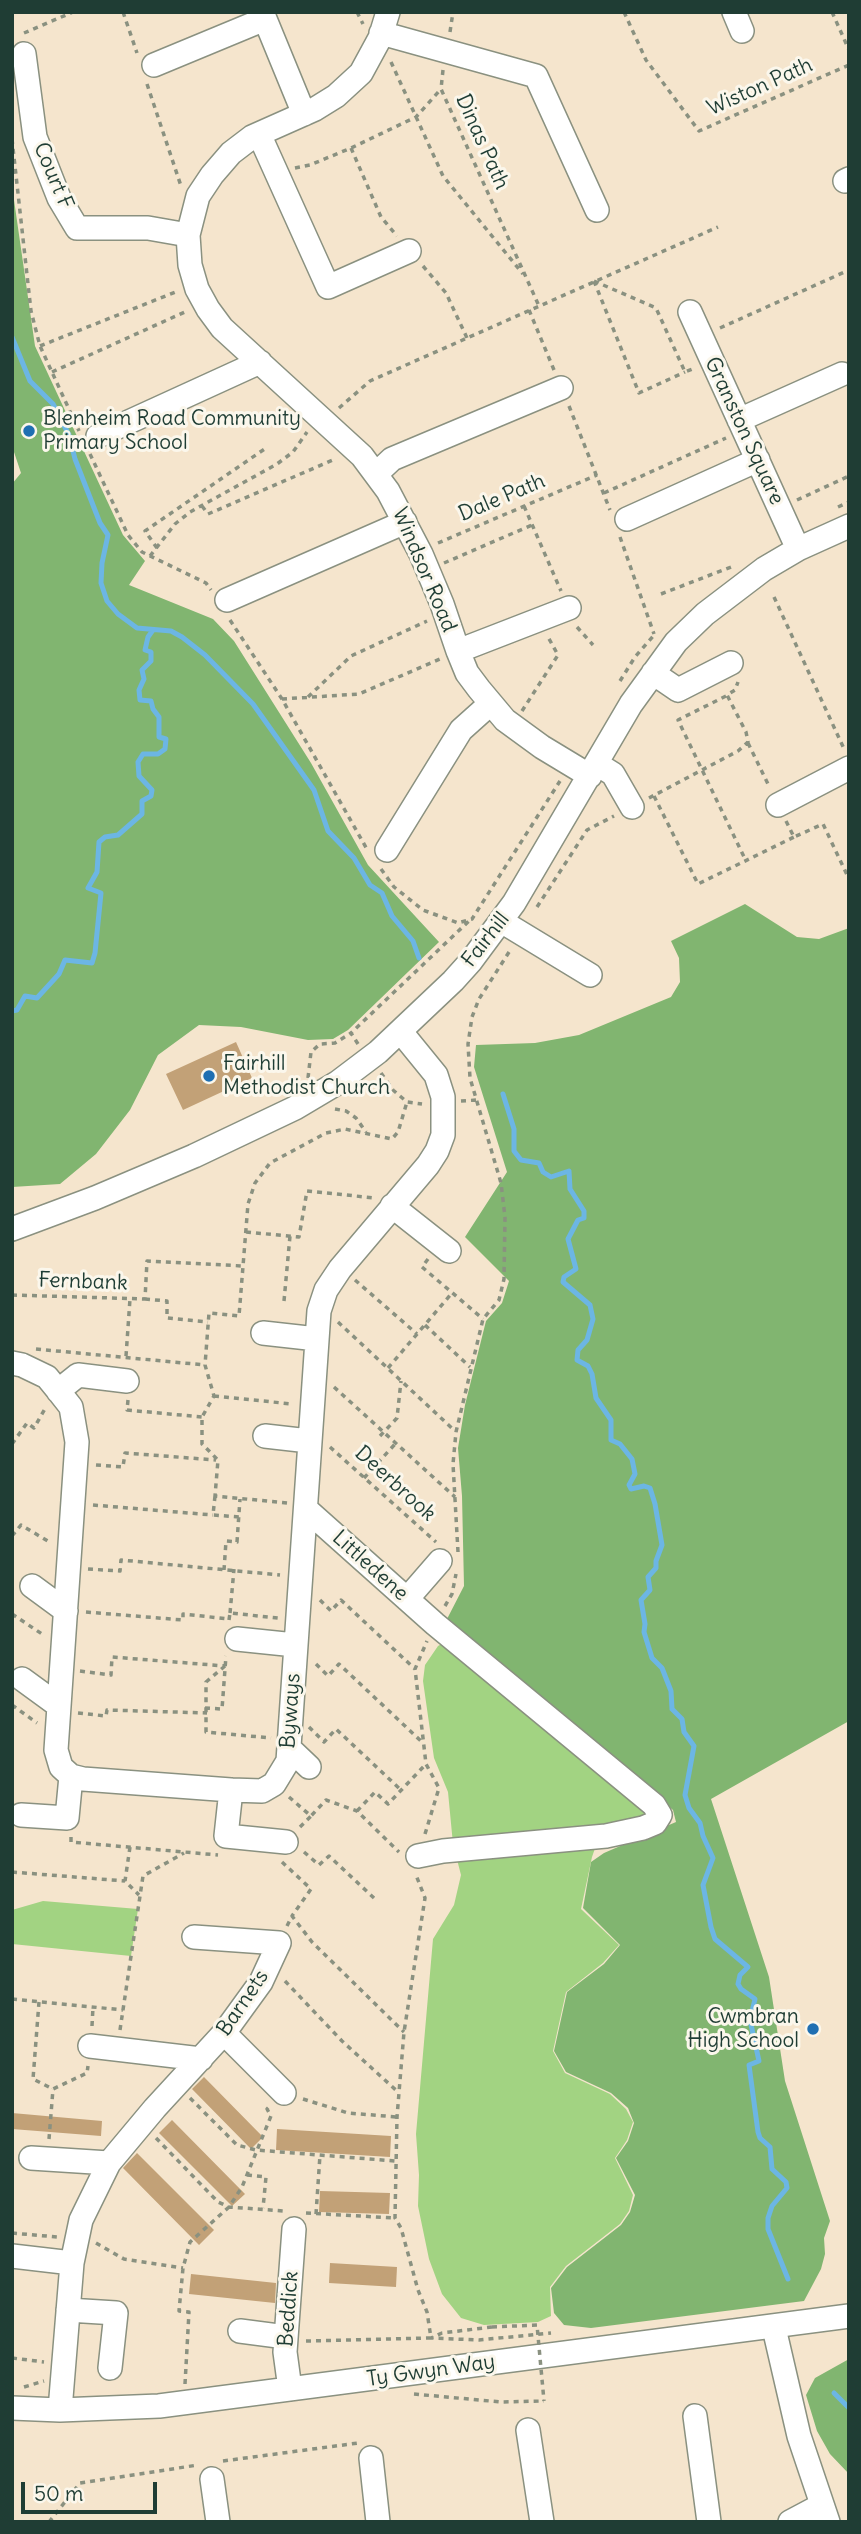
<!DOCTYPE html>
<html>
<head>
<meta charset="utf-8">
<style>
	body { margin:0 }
	#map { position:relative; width:861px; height:2534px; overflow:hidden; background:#f5e5cd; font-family:Delius,sans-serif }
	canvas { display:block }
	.frame { position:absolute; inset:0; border:14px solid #1f3d34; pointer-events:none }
	.scale { position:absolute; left:21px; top:2482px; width:136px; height:32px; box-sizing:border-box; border:4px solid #1f3d34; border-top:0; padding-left:9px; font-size:21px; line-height:24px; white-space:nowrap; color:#1f3d34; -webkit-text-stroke:5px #fbf7ec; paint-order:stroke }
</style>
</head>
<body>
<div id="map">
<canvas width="861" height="2534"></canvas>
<div class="frame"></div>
<div class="scale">50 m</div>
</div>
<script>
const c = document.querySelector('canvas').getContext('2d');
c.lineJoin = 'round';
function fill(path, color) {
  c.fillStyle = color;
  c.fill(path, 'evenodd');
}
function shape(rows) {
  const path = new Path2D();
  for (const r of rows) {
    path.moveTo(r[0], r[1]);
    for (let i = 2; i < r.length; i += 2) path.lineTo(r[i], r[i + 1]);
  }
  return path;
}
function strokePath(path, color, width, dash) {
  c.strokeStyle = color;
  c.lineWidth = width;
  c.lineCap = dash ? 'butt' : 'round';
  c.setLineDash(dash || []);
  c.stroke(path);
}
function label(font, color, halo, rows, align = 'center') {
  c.font = font + ' Delius,sans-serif';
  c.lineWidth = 6;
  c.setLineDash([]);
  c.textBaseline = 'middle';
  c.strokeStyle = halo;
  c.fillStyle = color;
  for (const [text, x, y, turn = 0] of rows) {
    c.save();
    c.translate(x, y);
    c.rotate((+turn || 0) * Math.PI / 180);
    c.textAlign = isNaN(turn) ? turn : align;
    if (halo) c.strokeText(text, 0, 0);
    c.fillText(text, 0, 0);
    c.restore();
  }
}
const green = shape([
	[445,1642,651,1814,602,1828,592,1857,581,1909,619,1945,603,1963,566,1992,553,2051,565,2073,610,2094,626,2109,633,2122,627,2140,615,2158,633,2195,629,2211,620,2224,566,2266,550,2287,551,2316,538,2322,484,2325,461,2318,442,2294,429,2259,418,2206,419,2175,416,2134,433,1939,454,1905,461,1875,453,1844,448,1792,434,1758,423,1681,425,1665,438,1646],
	[43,1901,138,1909,131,1956,12,1944,12,1910]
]);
const forest = shape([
	[12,186,35,346,123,535,145,561,129,585,213,619,234,641,311,763,368,865,439,942,348,1030,333,1039,308,1040,241,1027,199,1025,158,1055,130,1110,96,1154,60,1184,12,1187,12,484,21,473,12,446],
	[745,904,797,937,819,939,849,928,849,1721,711,1799,769,1977,785,2081,830,2221,824,2238,825,2254,821,2269,804,2301,591,2328,564,2325,554,2313,551,2288,567,2267,621,2225,630,2212,635,2195,616,2158,628,2141,634,2123,628,2108,611,2093,566,2072,554,2051,567,1992,604,1964,620,1945,583,1908,591,1862,604,1853,676,1822,673,1810,552,1711,447,1619,464,1586,462,1496,458,1448,465,1405,486,1321,502,1303,509,1281,465,1237,507,1172,474,1067,476,1045,535,1043,579,1035,671,997,680,982,679,958,671,941],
	[849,2359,849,2474,830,2454,817,2431,806,2395,815,2378]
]);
const stream = shape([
	[12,337,30,381,53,404,69,435,75,459,100,523,108,535,102,563,101,583,107,601,118,614,137,628,171,631,182,637,205,655,253,704,314,790,328,831,354,858,370,885,382,893,392,916,413,941,419,958],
	[12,1011,17,1010,25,996,37,998,59,974,65,960,92,963,95,953,101,893,88,888,97,872,99,842,105,837,118,835,142,814,142,801,151,796,152,790,139,776,138,762,143,754,158,754,165,749,166,739,159,737,159,717,153,709,151,701,140,700,139,690,144,679,142,670,151,661,151,652,145,650,148,637,153,630],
	[503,1094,514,1129,514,1151,521,1160,539,1163,543,1172,551,1177,569,1171,570,1189,584,1211,584,1218,578,1220,568,1239,576,1269,564,1277,563,1282,590,1305,593,1319,587,1340,578,1350,577,1360,588,1366,592,1374,596,1398,611,1420,611,1440,620,1444,632,1459,635,1474,629,1485,631,1489,644,1486,650,1488,655,1504,662,1545,656,1561,656,1568,648,1577,650,1590,641,1600,645,1624,644,1632,652,1658,662,1668,671,1691,672,1709,682,1719,684,1732,694,1746,685,1795,689,1808,700,1823,703,1836,713,1858,703,1885,711,1927,715,1939,748,1967,740,1975,738,1984,741,1989,755,1999,750,2020,759,2061,749,2065,758,2132,760,2138,770,2147,772,2169,786,2182,787,2188,772,2206,768,2218,768,2229,788,2279],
	[834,2393,849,2408]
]);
const building = shape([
	[236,1042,252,1078,183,1110,166,1074],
	[204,2077,263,2137,251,2149,192,2089],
	[12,2113,102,2121,101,2136,12,2129],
	[172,2120,245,2194,232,2206,159,2133],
	[277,2129,391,2136,390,2157,276,2150],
	[137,2153,214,2230,199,2245,123,2168],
	[320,2191,390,2193,389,2214,319,2212],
	[330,2263,397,2267,396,2287,329,2283],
	[191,2274,276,2283,275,2303,189,2294]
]);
const path = shape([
	[123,12,137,53],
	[357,12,363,24],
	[624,12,646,60,699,131,849,65],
	[832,12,849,50],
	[450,32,453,12],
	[24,33,73,12],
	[391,62,443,176,523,274],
	[443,70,441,89,539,306],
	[147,84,181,186],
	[12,139,31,311,40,346,79,431],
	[351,148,381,217,397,236],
	[295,168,310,165,351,148,416,117,441,89],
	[423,266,446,293,467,338],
	[594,281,639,393,685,372],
	[594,281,656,308,685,372,695,368],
	[529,310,554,370],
	[720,328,849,270],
	[40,346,178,291],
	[52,372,187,311],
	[569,406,610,510],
	[339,408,370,381,718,227],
	[90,454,128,535,142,552,206,583,211,590],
	[604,493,726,438],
	[797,500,849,476],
	[202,506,208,514,335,459],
	[524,506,561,591],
	[838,507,849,502],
	[620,537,654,634],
	[438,543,597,475],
	[157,548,145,531,266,448],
	[150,556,175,524,190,512,277,464,293,452,307,432],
	[444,563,532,525],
	[661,594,731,567],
	[774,597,845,751],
	[230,620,282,699,368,851],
	[577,627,593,645],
	[620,681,635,657,655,634],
	[726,696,678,720,745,859],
	[308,697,351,656,427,621],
	[282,699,359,694,440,659],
	[522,711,558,655,548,637],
	[748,743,769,786],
	[654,796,698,884,794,837],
	[649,798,738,751,748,742,746,732,727,695,735,690,738,682],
	[786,821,794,837,823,824,849,879],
	[381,869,394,887,423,910,458,923,472,919,560,781],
	[537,907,587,830,614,816],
	[358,1044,351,1033,470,920],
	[381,1073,393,1090,407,1102,422,1104],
	[308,1078,311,1052,320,1044,335,1043,351,1033],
	[461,1101,477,1100],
	[335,1109,346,1111,356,1118,366,1132],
	[246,1232,299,1237,307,1191,375,1198],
	[428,1259,422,1267,483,1319],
	[355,1280,417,1334],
	[12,1295,145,1299,147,1261,243,1266],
	[145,1299,167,1301,167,1318,208,1322],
	[284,1301,290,1236],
	[338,1322,455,1431],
	[425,1325,470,1367],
	[36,1349,205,1365],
	[126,1356,130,1299],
	[388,1368,452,1293],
	[334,1387,455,1497],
	[214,1396,292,1404],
	[128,1400,127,1410,202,1417],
	[380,1436,397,1418,401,1381],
	[12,1444,27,1423,34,1428,46,1407],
	[330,1447,436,1542],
	[96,1465,123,1467,125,1453,216,1460],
	[364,1478,396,1443],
	[215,1496,213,1515,239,1517],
	[287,1503,215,1496,218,1460,202,1444,202,1417,214,1396,205,1365,209,1313,239,1316,248,1204,255,1183,270,1163,326,1133,345,1129,392,1139,398,1132,407,1102],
	[93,1505,213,1515],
	[12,1536,21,1525,51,1543],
	[458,1552,453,1464,456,1432,483,1319,499,1300,504,1279,505,1217,501,1183,470,1078,468,1044,472,1017,479,999,511,949],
	[88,1569,120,1571,121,1560,280,1575],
	[224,1570,226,1541,237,1542,240,1499],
	[320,1600,331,1611,341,1600,415,1669],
	[445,1606,452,1594,456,1574],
	[86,1612,183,1620,183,1614,229,1619],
	[230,1613,234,1569],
	[12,1614,45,1636],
	[229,1620,230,1613,278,1618],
	[316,1664,328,1676,339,1664,422,1742],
	[225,1666,206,1682,206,1732,271,1738],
	[80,1671,111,1675,112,1657,225,1666],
	[12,1705,37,1723],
	[205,1708,222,1709,226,1656],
	[78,1713,106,1716,107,1710,207,1713],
	[309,1727,324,1742,336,1729,401,1790],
	[289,1797,311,1816,326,1800,357,1811,399,1852],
	[357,1811,375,1792,388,1804,426,1764],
	[300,1827,311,1816],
	[425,1834,439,1788,426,1764,415,1669,427,1641],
	[71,1837,71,1842,218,1855],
	[130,1847,125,1881,139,1895],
	[304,1852,319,1865,329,1856,374,1898],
	[282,1862,311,1889,292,1916],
	[12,1872,125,1881],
	[287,1926,292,1916,312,1942,404,2032],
	[285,1981,342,2041,398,2092],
	[12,1999,123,2010],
	[39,2002,33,2079,53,2089,87,2073,88,2066],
	[92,2026,93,2007],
	[120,2030,143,1876,184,1853],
	[190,2098,237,2145,256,2150,395,2161],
	[303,2099,348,2113,397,2117],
	[156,2138,218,2202,229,2207,284,2211],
	[49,2139,53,2089],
	[247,2175,266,2177,263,2208],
	[306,2213,395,2218],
	[316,2214,320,2155],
	[12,2233,57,2237],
	[96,2243,124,2259,183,2268],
	[492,2327,442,2333,431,2338,479,2340,551,2333],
	[306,2341,431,2338,427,2312,418,2290,401,2228,395,2218,397,2117,404,2032,425,1898,416,1875],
	[12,2358,44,2362],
	[185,2384,189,2312,179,2311,183,2268,190,2242,229,2207,242,2187,271,2116,267,2109,270,2106],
	[24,2387,44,2381],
	[414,2394,501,2402,544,2401],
	[223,2461,358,2443],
	[49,2522,80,2483,198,2465]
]);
const minor = shape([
	[388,12,380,38,361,73,336,96,315,109,252,137,231,153,212,175,198,196,188,235,190,265,197,289,208,309,222,328,362,456,388,491,421,554,442,604,458,651,467,673,479,689,505,720,542,747,590,776],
	[734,12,742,31],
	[381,33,536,76,597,210],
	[24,54,35,137,59,198,77,228,148,228,188,235],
	[154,65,265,19,304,114],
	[259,134,328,287,409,251],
	[845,181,849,179],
	[690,312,798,549],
	[739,420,842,374],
	[98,436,260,362],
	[376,474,392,459,561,388],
	[627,519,758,460],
	[227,600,405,522],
	[458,651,569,608],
	[653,673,678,690,731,663],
	[597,764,613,774,632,807],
	[778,805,849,768],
	[387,850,461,730,490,704],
	[501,921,590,975],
	[392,1206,449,1251],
	[12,1229,95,1198,194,1156,295,1108,337,1083,378,1052,453,981,471,961,514,903,631,704,676,642,705,614,764,569,798,549,849,526],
	[263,1333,317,1339],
	[12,1363,22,1365,47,1377,56,1388,71,1407,77,1442,56,1750,61,1767,71,1776,83,1779,231,1790,262,1791,274,1784,288,1761,319,1311,326,1290,340,1269,428,1165,437,1151,443,1135,443,1097,436,1075,401,1032],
	[58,1391,78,1375,127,1381],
	[265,1436,309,1441],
	[306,1509,435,1624,654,1805,660,1815,655,1823,643,1828,606,1836,443,1851,418,1856],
	[32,1586,66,1611],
	[407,1599,440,1561],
	[237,1639,295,1645],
	[22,1679,59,1706],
	[289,1748,309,1767],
	[231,1790,226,1836,286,1842],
	[21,1815,67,1818,71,1776],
	[224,2033,284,2093],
	[90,2046,201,2059],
	[31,2158,109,2163],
	[12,2256,72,2263],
	[68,2310,116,2313,110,2368],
	[774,2328,799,2436,828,2522],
	[240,2331,286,2337],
	[290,2389,285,2352,294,2229],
	[12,2408,60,2410,159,2406,849,2316],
	[60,2410,72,2263,81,2220,109,2163,155,2108,224,2033,261,1982,279,1943,194,1937],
	[695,2416,709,2522],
	[528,2430,542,2522],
	[371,2458,378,2522],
	[212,2479,218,2522],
	[790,2522,822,2505]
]);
const pathBridge = shape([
	[492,2327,537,2325,544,2401]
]);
const markers = [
	[29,431,7,"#1f6fb2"],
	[209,1076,7,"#1f6fb2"],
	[813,2029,7,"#1f6fb2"]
];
const streetNames = [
	["Wiston Path",760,87,-24],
	["Dinas Path",482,142,66],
	["Court F",53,176,67],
	["Granston Square",744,431,65],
	["Dale Path",502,498,-23],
	["Windsor Road",424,570,67],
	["Fairhill",486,940,-52],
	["Fernbank",83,1282,2],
	["Deerbrook",395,1484,42],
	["Littledene",370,1566,42],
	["Byways",291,1711,-86],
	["Barnets",243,2003,-56],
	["Beddick",289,2309,-86],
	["Ty Gwyn Way",431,2371,-8]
];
const poiNames = [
	["Blenheim Road Community",43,419],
	["Primary School",43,443],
	["Fairhill",223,1064],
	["Methodist Church",223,1088],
	["Cwmbran",799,2017,"right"],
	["High School",799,2041,"right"]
];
fill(green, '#a2d382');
fill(forest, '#81b570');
strokePath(stream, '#6cb6e4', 5);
fill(building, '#c2a177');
strokePath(minor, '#8a9180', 26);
strokePath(path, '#8a9180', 3.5, [5, 5]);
strokePath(minor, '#fff', 23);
strokePath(pathBridge, '#8a9180', 3.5, [5, 5]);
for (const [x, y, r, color] of markers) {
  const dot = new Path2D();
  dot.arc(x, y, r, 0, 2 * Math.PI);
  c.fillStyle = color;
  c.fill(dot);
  strokePath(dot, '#fbf7ec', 2.5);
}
label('21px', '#1f3d34', '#fbf7ec', streetNames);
label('21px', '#1f3d34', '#fbf7ec', poiNames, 'left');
</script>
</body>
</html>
